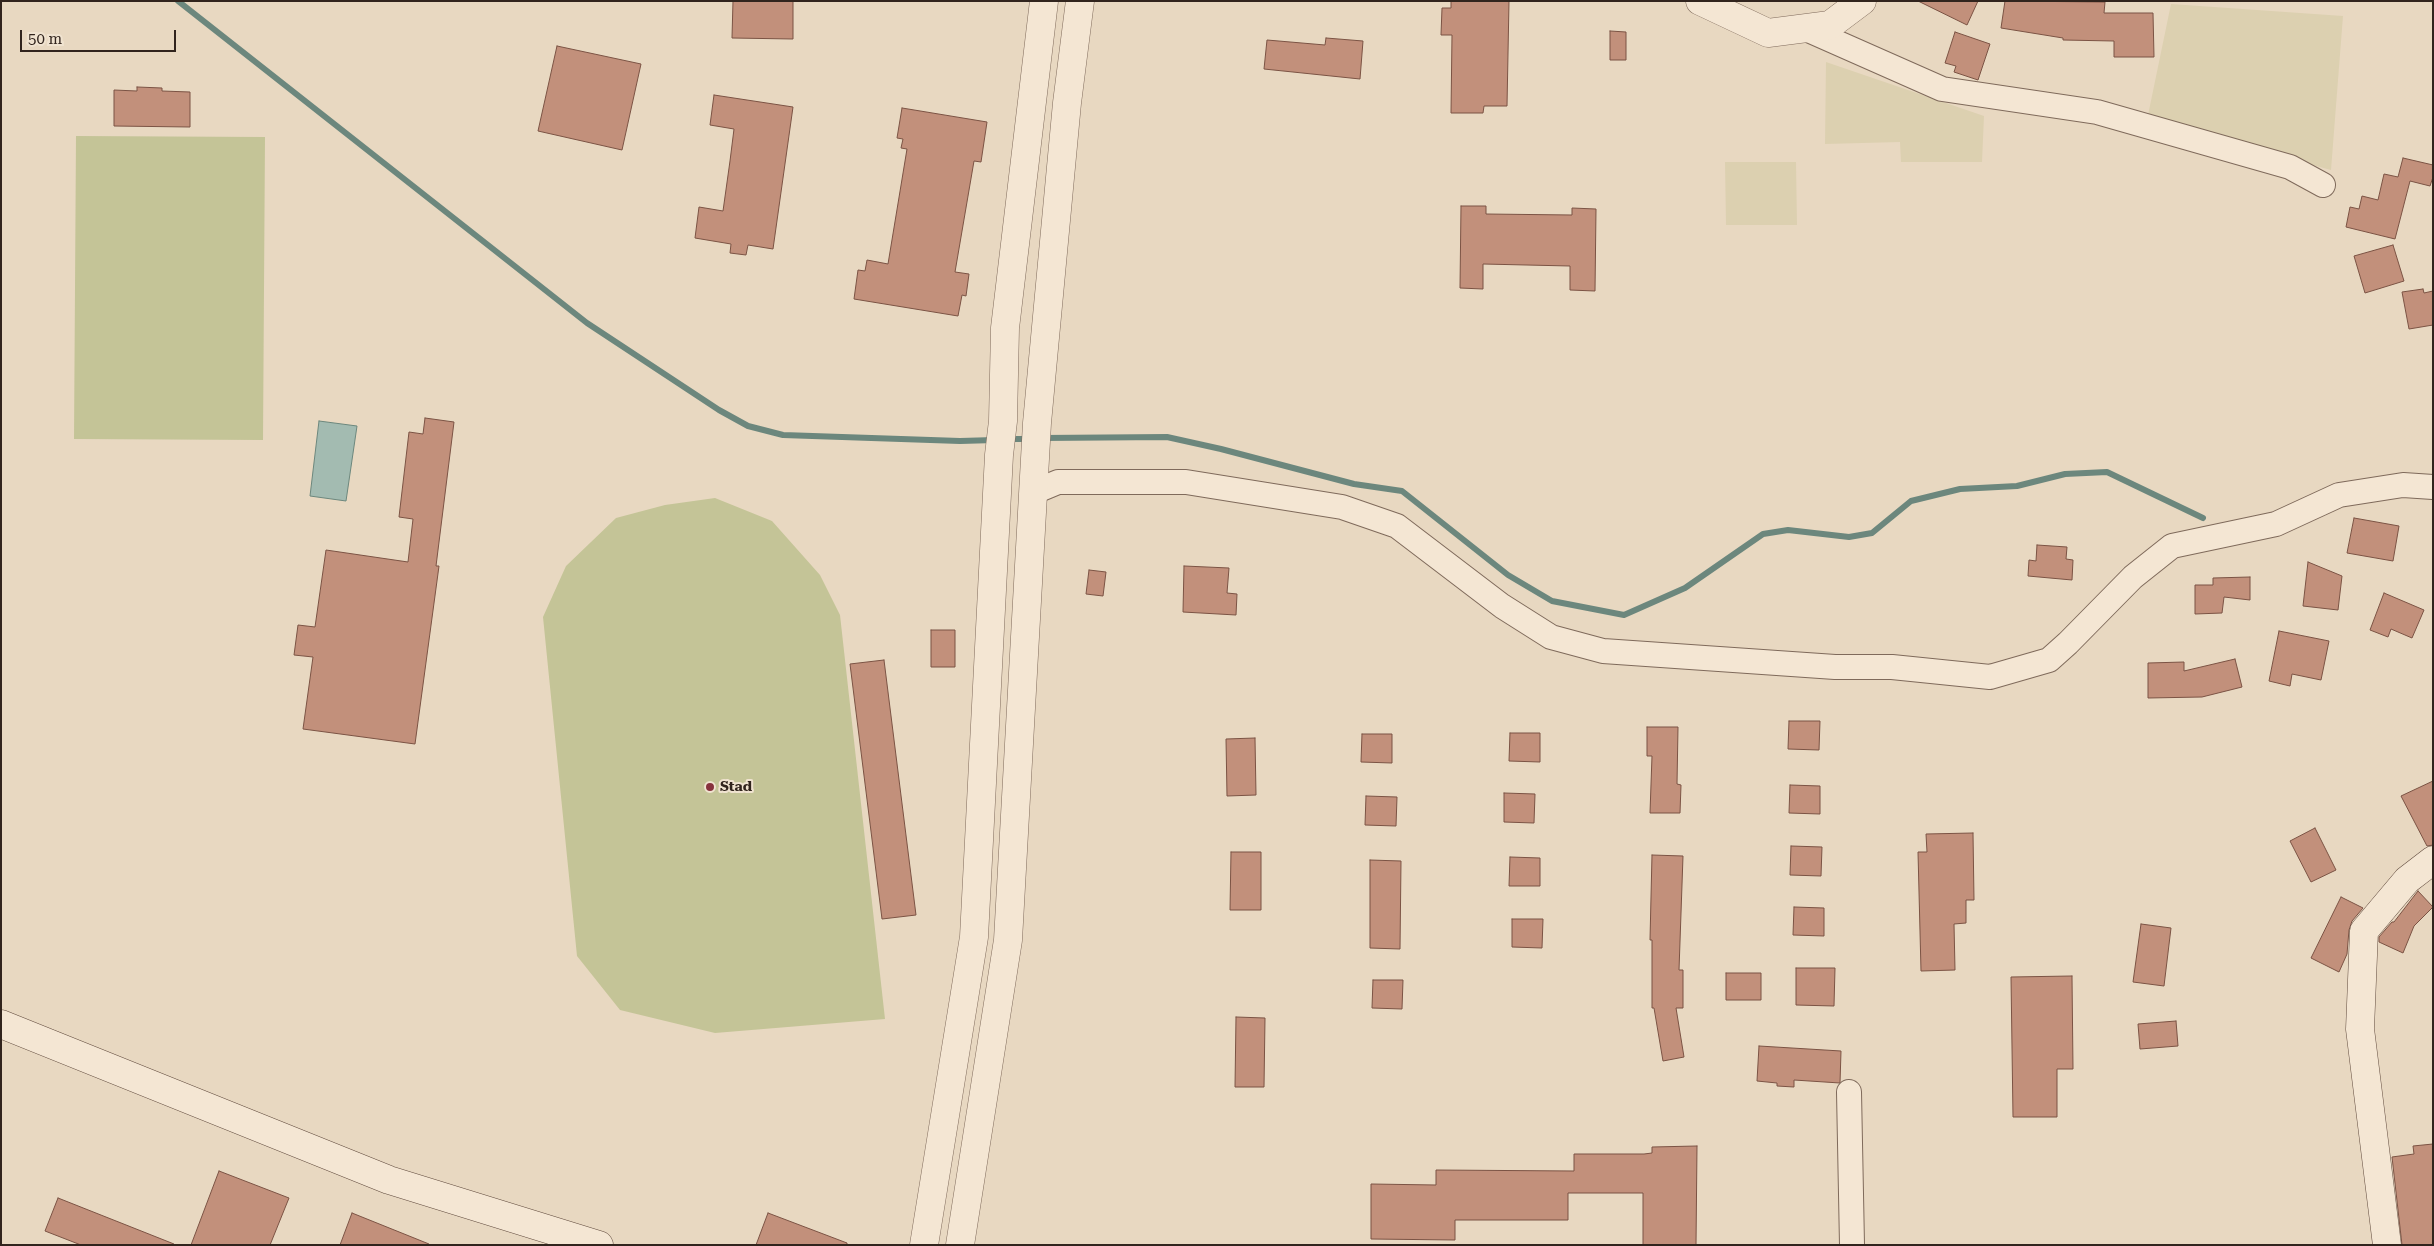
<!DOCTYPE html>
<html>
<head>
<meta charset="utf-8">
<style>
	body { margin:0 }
	#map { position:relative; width:2434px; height:1246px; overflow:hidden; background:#e8d8c1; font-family:"Roboto Serif",serif }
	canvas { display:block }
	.frame { position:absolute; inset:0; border:2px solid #31241d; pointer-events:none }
	.scale { position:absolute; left:20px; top:30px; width:156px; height:22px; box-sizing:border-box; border:2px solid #31241d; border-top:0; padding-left:6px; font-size:15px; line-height:18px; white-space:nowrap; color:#31241d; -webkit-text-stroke:4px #f0e3d0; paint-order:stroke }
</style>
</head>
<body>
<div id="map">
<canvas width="2434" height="1246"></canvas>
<div class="frame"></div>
<div class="scale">50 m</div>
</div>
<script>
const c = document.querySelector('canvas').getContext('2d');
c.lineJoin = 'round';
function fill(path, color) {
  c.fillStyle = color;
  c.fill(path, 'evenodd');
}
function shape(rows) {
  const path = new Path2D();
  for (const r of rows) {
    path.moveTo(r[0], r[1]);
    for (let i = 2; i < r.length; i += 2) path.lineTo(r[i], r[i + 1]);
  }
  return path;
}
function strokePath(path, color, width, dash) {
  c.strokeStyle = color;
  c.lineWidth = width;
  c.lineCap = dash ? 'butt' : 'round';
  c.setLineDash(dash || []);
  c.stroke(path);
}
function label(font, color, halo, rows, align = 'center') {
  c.font = font + ' "Roboto Serif",serif';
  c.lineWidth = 4;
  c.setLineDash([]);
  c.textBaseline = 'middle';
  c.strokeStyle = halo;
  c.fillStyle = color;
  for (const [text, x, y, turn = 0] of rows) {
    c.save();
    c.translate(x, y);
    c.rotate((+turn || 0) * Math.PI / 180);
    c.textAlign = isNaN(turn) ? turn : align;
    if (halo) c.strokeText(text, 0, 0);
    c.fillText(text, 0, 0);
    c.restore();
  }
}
const farmland = shape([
	[2171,4,2343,16,2331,170,2147,120],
	[1826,62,1984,116,1982,162,1901,162,1900,142,1825,144],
	[1725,162,1796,162,1797,225,1726,225]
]);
const green = shape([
	[76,136,265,137,263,440,74,439],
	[715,498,772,521,820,575,840,615,885,1019,715,1033,620,1010,577,956,543,617,566,566,616,518,665,505]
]);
const water = shape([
	[319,421,357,426,346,501,310,496,319,421]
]);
const stream = shape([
	[178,1,587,323,719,410,748,426,783,435,960,441,995,440],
	[1042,438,1167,437,1221,449,1354,484,1402,491,1508,575,1552,601,1624,615,1685,588,1763,534,1788,530,1849,537,1872,533,1911,501,1960,489,2017,486,2065,474,2107,472,2203,518],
	[1007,439,1029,439]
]);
const building = shape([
	[733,1,793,1,793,39,732,38,733,1],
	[1451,1,1509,1,1507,106,1484,106,1483,113,1451,113,1452,35,1441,35,1442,8,1451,8,1451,1],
	[1918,1,1978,1,1967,25,1918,1],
	[2005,1,2105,2,2104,13,2153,13,2154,57,2114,57,2114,41,2063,40,2063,38,2001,28,2005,1],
	[1610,31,1626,32,1626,60,1610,60,1610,31],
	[1955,32,1990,44,1978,80,1954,72,1956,66,1945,63,1955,32],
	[1326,38,1363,41,1360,79,1264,69,1267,40,1325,45,1326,38],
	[557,46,641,64,622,150,538,131,557,46],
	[137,87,162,88,162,91,190,92,190,127,114,126,114,90,137,91,137,87],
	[714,95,793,107,773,249,748,245,746,255,730,253,731,244,695,238,699,207,723,211,730,161,734,129,710,125,714,95],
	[902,108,987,122,981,162,974,161,955,272,969,274,966,296,962,295,958,316,854,299,858,270,865,271,867,260,888,264,907,149,901,148,903,139,897,138,902,108],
	[2403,158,2433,165,2433,177,2430,186,2410,181,2395,239,2346,227,2350,207,2359,209,2362,196,2378,200,2384,174,2398,177,2403,158],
	[1461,206,1486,206,1486,214,1572,215,1572,208,1596,209,1595,291,1570,290,1570,266,1483,264,1483,289,1460,288,1461,206],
	[2393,245,2404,281,2365,293,2354,256,2393,245],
	[2423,289,2424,293,2433,291,2433,325,2409,329,2402,292,2423,289],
	[425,418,454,422,436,566,439,566,415,744,303,729,313,657,294,655,298,625,315,627,326,550,408,562,413,519,399,517,409,432,423,434,425,418],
	[2354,518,2399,526,2393,561,2347,553,2354,518],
	[2037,545,2067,547,2066,559,2073,560,2072,580,2028,576,2029,560,2036,561,2037,545],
	[2308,562,2342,576,2338,610,2303,606,2308,562],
	[1184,566,1229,568,1227,593,1237,594,1236,615,1183,612,1184,566],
	[1089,570,1106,572,1103,596,1086,594,1089,570],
	[2250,577,2250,600,2224,597,2222,613,2195,614,2195,585,2213,585,2213,578,2250,577],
	[2384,593,2424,610,2412,638,2391,629,2388,637,2370,630,2384,593],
	[931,630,955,630,955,667,931,667,931,630],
	[2279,631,2329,641,2321,680,2292,674,2290,686,2269,681,2279,631],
	[2235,659,2242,687,2202,697,2148,698,2148,663,2184,662,2184,671,2235,659],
	[884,660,916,915,882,919,850,664,884,660],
	[1789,721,1820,721,1819,750,1788,749,1789,721],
	[1647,727,1678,727,1677,784,1681,785,1680,813,1650,813,1652,756,1647,756,1647,727],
	[1510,733,1540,733,1540,762,1509,761,1510,733],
	[1362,734,1392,734,1392,763,1361,762,1362,734],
	[1255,738,1256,795,1227,796,1226,739,1255,738],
	[2433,781,2433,845,2427,846,2401,796,2433,781],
	[1790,785,1820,786,1820,814,1789,813,1790,785],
	[1504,793,1535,794,1534,823,1504,822,1504,793],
	[1366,796,1397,797,1396,826,1365,825,1366,796],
	[2315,828,2336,870,2311,882,2290,841,2315,828],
	[1973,833,1974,900,1966,900,1966,923,1954,924,1955,970,1921,971,1918,852,1927,852,1926,834,1973,833],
	[1791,846,1822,847,1821,876,1790,875,1791,846],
	[1231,852,1261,852,1261,910,1230,910,1231,852],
	[1652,855,1683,856,1679,970,1683,970,1683,1008,1676,1008,1684,1057,1663,1061,1654,1008,1652,1008,1652,940,1650,940,1652,855],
	[1510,857,1540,858,1540,886,1509,886,1510,857],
	[1370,860,1401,861,1400,949,1370,948,1370,860],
	[2418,891,2433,907,2414,926,2403,953,2379,942,2379,937,2392,922,2394,922,2418,891],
	[2341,897,2363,908,2352,921,2349,930,2347,954,2339,972,2311,958,2341,897],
	[1794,907,1824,908,1824,936,1793,935,1794,907],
	[1512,919,1543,919,1542,948,1512,947,1512,919],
	[2141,924,2171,928,2164,986,2133,982,2141,924],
	[1796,968,1835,968,1834,1006,1796,1005,1796,968],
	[1726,973,1761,973,1761,1000,1726,1000,1726,973],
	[2072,976,2073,1069,2057,1069,2057,1117,2013,1117,2011,977,2072,976],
	[1373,980,1403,980,1402,1009,1372,1008,1373,980],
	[1236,1017,1265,1018,1264,1087,1235,1087,1236,1017],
	[2176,1021,2178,1046,2140,1049,2138,1024,2176,1021],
	[1759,1046,1841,1051,1840,1083,1794,1080,1794,1087,1777,1086,1777,1083,1757,1081,1759,1046],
	[2433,1144,2433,1245,2402,1245,2392,1157,2414,1154,2413,1146,2433,1144],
	[1697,1146,1696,1245,1643,1245,1643,1193,1568,1193,1568,1220,1455,1220,1455,1240,1371,1239,1371,1184,1436,1185,1436,1170,1574,1171,1574,1154,1644,1154,1652,1153,1652,1147,1697,1146],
	[219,1171,289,1198,270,1245,191,1245,219,1171],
	[58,1198,174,1244,174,1245,81,1245,45,1231,58,1198],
	[352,1213,429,1244,428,1245,340,1245,352,1213],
	[768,1213,847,1243,847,1245,756,1245,768,1213]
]);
const minor = shape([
	[1804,28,1942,89,2097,112,2290,167,2323,185],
	[1034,492,1058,482,1186,482,1342,507,1397,526,1502,606,1551,637,1603,651,1835,667,1892,667,1990,677,2049,660,2068,643,2133,577,2172,546,2276,524,2339,495,2403,485,2433,487],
	[1849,1092,1852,1245]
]);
const tertiary = shape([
	[1700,1,1768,33,1830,25,1862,1],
	[924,1245,974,937,999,455,1003,421,1005,328,1044,1],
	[960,1245,1008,940,1037,423,1067,103,1080,1]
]);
const secondary = shape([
	[1,1024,389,1180,599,1245],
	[2387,1245,2360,1029,2364,931,2407,880,2433,860]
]);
const markers = [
	[710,787,5,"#87323d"]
];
const poiNames = [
	["Stad",720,787]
];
fill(farmland, '#dcd0b0');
fill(green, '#c4c497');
fill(water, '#a3bbb1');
strokePath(water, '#6c877d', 1);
strokePath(stream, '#6c877d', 6);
fill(building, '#c2907b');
strokePath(building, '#7b5344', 1);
strokePath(minor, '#7f6a5b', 26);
strokePath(tertiary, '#7f6a5b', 29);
strokePath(secondary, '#614b3e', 29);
strokePath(minor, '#f4e6d3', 24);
strokePath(tertiary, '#f4e6d3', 28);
strokePath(secondary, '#f4e6d3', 28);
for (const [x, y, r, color] of markers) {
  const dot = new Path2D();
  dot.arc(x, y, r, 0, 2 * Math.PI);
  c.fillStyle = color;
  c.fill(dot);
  strokePath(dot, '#f0e3d0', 2);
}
label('bold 14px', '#31241d', '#f0e3d0', poiNames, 'left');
</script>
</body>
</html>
